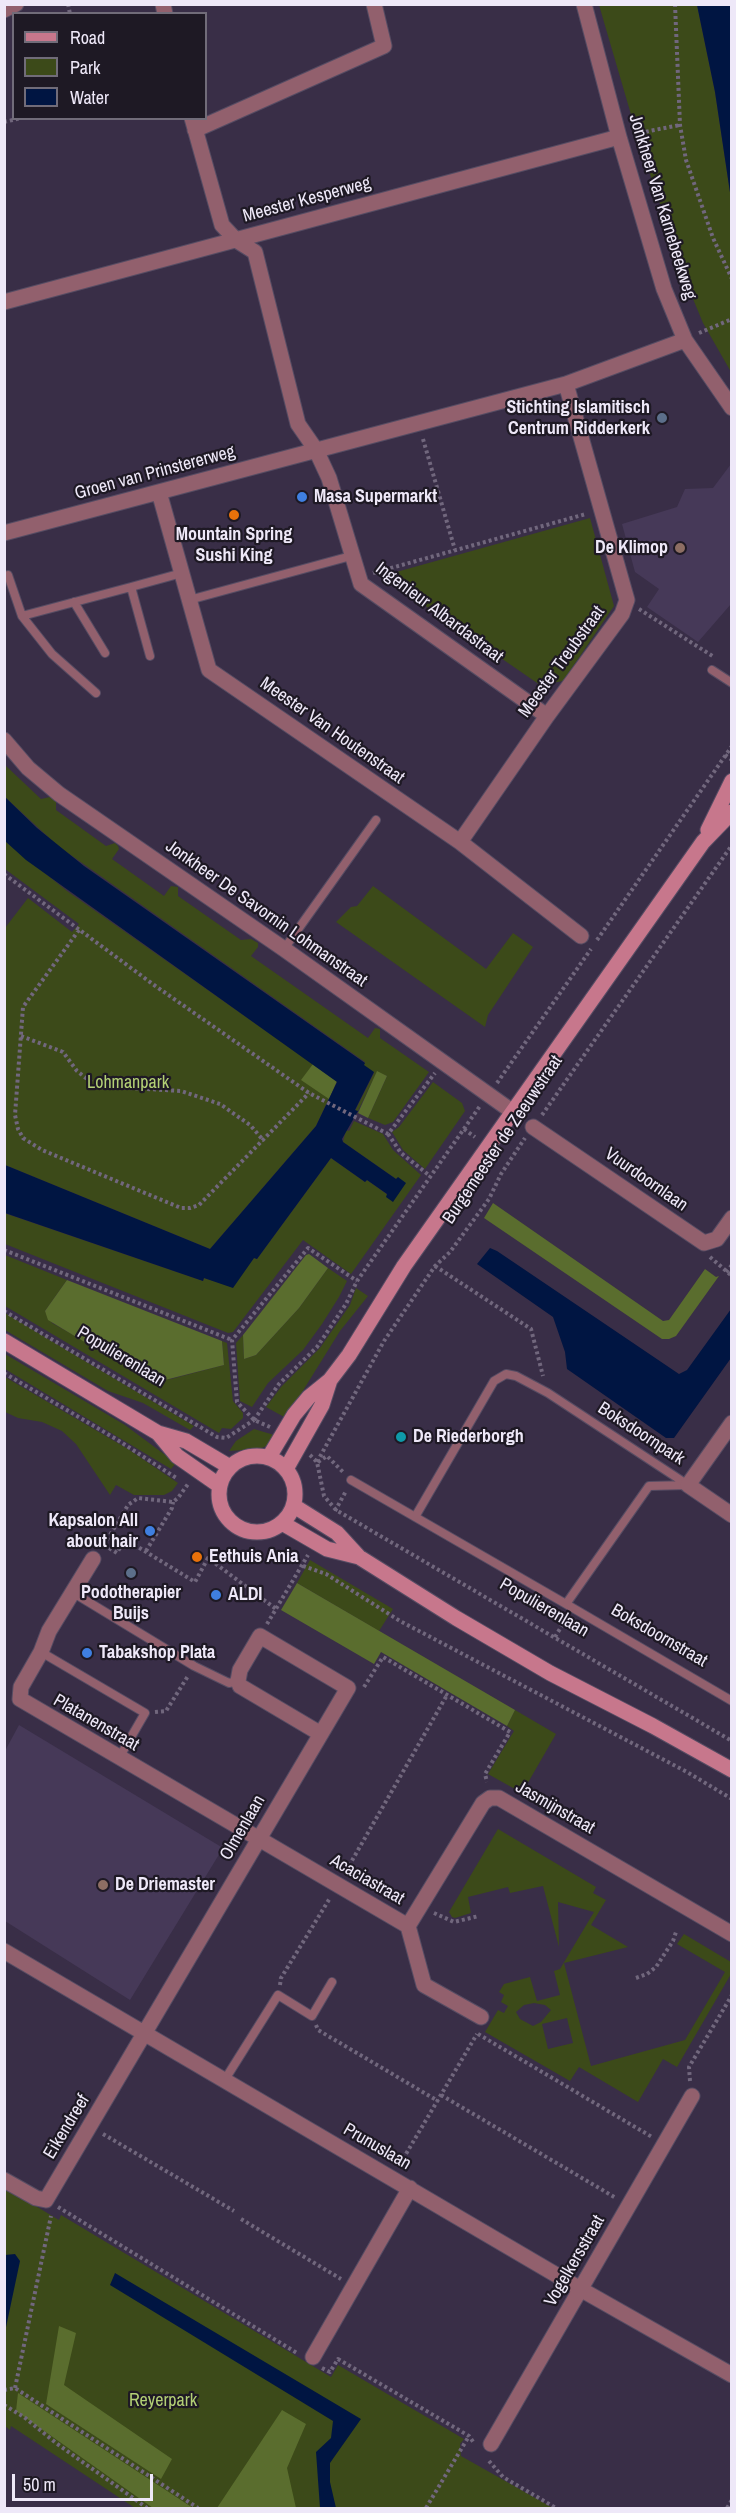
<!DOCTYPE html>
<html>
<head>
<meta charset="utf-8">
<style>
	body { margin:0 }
	#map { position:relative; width:736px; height:2513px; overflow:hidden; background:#392e47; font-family:"Archivo Narrow",sans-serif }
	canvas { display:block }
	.frame { position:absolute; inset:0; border:6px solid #eee8f8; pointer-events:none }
	.legend { position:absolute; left:12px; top:12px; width:195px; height:108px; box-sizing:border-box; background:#1e1924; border:2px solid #716c79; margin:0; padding:8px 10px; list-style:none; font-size:18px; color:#eee8f8 }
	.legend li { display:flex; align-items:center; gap:12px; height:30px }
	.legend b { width:30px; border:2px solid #716c79 }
	.scale { position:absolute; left:12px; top:2474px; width:141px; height:27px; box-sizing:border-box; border:3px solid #eee8f8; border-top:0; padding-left:8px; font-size:18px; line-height:21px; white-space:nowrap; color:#eee8f8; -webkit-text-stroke:4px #1e1924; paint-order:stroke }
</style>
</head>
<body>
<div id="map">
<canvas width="736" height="2513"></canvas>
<div class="frame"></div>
<ul class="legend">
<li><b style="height:8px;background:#c7778c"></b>Road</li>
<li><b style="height:16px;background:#3c4a19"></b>Park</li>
<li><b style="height:16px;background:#001542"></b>Water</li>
</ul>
<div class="scale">50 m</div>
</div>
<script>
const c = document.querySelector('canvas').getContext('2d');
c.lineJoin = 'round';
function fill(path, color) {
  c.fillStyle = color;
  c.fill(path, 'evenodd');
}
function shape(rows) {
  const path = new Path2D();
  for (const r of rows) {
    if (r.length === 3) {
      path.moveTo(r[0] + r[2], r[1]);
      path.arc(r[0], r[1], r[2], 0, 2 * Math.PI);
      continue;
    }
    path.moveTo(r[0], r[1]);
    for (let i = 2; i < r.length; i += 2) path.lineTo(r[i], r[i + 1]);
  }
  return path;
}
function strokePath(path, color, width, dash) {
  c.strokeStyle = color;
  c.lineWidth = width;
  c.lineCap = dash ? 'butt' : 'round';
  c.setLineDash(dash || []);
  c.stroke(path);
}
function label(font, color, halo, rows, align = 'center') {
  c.font = font + ' "Archivo Narrow",sans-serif';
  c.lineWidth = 4.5;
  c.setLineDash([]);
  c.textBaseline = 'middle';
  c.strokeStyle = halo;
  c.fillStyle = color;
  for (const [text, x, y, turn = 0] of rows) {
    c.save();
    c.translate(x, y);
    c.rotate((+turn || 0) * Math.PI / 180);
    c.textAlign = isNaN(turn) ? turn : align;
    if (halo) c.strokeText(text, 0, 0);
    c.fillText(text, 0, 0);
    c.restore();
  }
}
const built = shape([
	[731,464,731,604,698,642,647,607,659,589,635,572,622,524,677,507,685,489,713,488],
	[19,1725,223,1848,130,2000,5,1921,5,1751]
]);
const green = shape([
	[599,5,697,5,715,92,731,199,731,372,703,323,686,282,637,135],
	[590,518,614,606,563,681,540,685,382,576],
	[5,765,41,799,50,797,56,802,56,810,106,846,115,843,118,846,119,849,112,859,164,896,171,886,178,887,178,896,241,940,251,939,258,943,258,947,251,956,368,1038,375,1028,380,1029,380,1038,429,1072,393,1122,385,1125,368,1118,387,1076,377,1072,358,1111,355,1111,374,1073,363,1065,365,1062,58,846,5,797],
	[5,841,67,891,337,1081,316,1126,210,1249,5,1165,5,928,28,898,72,932,79,924,5,869],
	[373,886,486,969,513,933,533,947,488,1015,485,1027,336,922,351,907,357,906],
	[433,1082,462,1103,465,1111,425,1169,403,1150,392,1132,399,1127],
	[354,1121,383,1134,393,1150,421,1175,351,1274,303,1240,233,1332,228,1333,5,1244,4,1213,203,1281,204,1278,232,1287,254,1258,257,1259,331,1158,365,1182,367,1180,388,1195,397,1178,396,1179,343,1142,346,1130,349,1131],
	[5,1255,67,1280,45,1311,52,1323,154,1380,171,1379,224,1365,222,1341,227,1343,233,1401,243,1413,243,1418,231,1429,222,1428,219,1433,5,1306],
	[328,1268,347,1281,339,1297,322,1324,303,1350,268,1383,252,1407,240,1401,236,1343,243,1335,244,1359,256,1355,299,1308],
	[356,1288,368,1296,340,1331,286,1418,266,1407,281,1387,320,1348,350,1305],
	[5,1313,63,1348,194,1426,190,1430,143,1403,108,1391,5,1330],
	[5,1354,125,1425,176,1463,171,1469,5,1369],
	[5,1377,128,1449,178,1483,172,1491,164,1495,134,1495,116,1485,110,1495,76,1444,62,1431,42,1422,18,1418,5,1412],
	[254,1429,274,1435,269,1445,259,1449,229,1451,236,1441],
	[310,1560,393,1609,379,1631,297,1583],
	[515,1710,556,1734,522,1793,488,1774,514,1731,507,1726],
	[498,1829,596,1887,593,1893,606,1900,591,1925,628,1947,564,1963,591,2066,685,2040,725,1972,677,1944,684,1934,731,1962,731,1974,677,2067,663,2059,638,2102,579,2067,570,2081,485,2032,498,2010,504,2013,508,2006,501,2002,504,1995,499,1992,504,1984,530,1977,537,2001,560,1995,554,1971,560,1969,594,1912,558,1902,559,1947,543,1886,510,1893,508,1887,468,1897,471,1913,455,1918,452,1917,449,1912],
	[534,2003,545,2005,551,2010,541,2022,533,2026,520,2019,516,2012,524,2005],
	[567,2018,573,2043,548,2049,542,2024],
	[4,2187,59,2220,61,2215,331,2377,338,2365,464,2439,460,2444,461,2456,553,2508,135,2508,11,2426,10,2430,5,2426]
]);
const forest = shape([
	[313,1064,337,1081,329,1099,301,1080],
	[377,1071,387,1076,368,1118,358,1113],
	[493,1203,663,1321,669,1320,705,1269,716,1277,719,1276,676,1336,669,1339,662,1339,484,1218],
	[309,1254,328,1268,299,1308,256,1355,244,1359,243,1335,306,1255],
	[67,1280,222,1341,224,1365,161,1381,154,1380,118,1362,48,1320,45,1311],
	[297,1583,515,1710,507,1726,381,1652,374,1664,281,1610],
	[59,2326,76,2333,64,2385,172,2459,161,2479,46,2404],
	[18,2393,24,2397,193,2508,153,2508,16,2411],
	[282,2410,306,2424,287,2468,296,2508,217,2508]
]);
const water = shape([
	[697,5,731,5,731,199,715,92],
	[5,797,37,828,84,866,365,1063,364,1065,374,1072,355,1110,358,1111,342,1139,343,1142,396,1179,398,1177,406,1183,393,1202,386,1197,387,1194,367,1180,365,1182,331,1158,257,1259,254,1258,233,1288,204,1278,203,1281,5,1213,5,1165,210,1249,316,1126,337,1082,26,860,5,841],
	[490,1248,497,1251,679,1374,687,1370,731,1309,731,1358,674,1438,666,1438,567,1369,565,1352,553,1317,477,1264],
	[15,2254,20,2261,5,2332,5,2255],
	[115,2273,361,2419,330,2463,330,2482,336,2508,320,2508,316,2452,331,2438,333,2421,110,2285]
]);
const path = shape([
	[68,4,70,14],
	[675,4,680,125,686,160,713,238,732,279],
	[4,122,21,118],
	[634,134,680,125],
	[699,333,732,319],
	[423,439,455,550],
	[373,573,586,514],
	[639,609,714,657],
	[725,755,732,760],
	[4,874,154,985,309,1093,388,1134,435,1073],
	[79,930,23,1007,15,1115,18,1129,23,1138,42,1150,181,1208,190,1208,199,1205,309,1093],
	[597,940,732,746],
	[21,1036,63,1052,77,1071,96,1086,181,1091,220,1104,250,1125,264,1141],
	[497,1083,591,949],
	[542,1115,732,845],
	[464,1129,475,1137],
	[388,1134,401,1153,430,1176],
	[4,1250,232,1340],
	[710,1257,732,1276],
	[435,1266,531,1329,543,1376],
	[726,1272,732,1265],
	[4,1311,217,1437,226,1438,254,1420],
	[4,1373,116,1439,178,1479],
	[254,1420,279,1384,317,1347,346,1304,357,1281,480,1106],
	[270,1427,254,1420,237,1402,232,1340,308,1248,357,1281],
	[310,1455,317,1462,324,1496,336,1510,732,1741],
	[317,1462,384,1341,435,1266,450,1252,489,1199,501,1174,525,1138],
	[318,1462,327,1456,344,1473],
	[335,1511,346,1491],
	[104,1545,117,1553,125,1539,195,1582,208,1558,276,1609],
	[104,1545,128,1505,138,1498,173,1502,178,1498,188,1484],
	[146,1551,172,1508,173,1502],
	[303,1566,326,1574,400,1621,687,1772,732,1799],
	[267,1624,308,1555],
	[555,1637,566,1619],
	[364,1687,383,1657,510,1732,485,1774,487,1782],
	[155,1712,166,1711,188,1676],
	[346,1871,447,1695],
	[434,1913,454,1922,479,1916],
	[636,1978,647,1974,656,1967,673,1941,676,1932],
	[280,1985,281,1978,330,1898],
	[316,2025,318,2030,438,2101],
	[478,2034,652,2137],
	[690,2081,689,2067,732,1995],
	[441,2095,616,2198],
	[103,2134,234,2211],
	[400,2164,477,2034],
	[58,2207,297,2353],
	[241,2219,341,2279],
	[322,2368,330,2372,338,2359,469,2436,474,2443],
	[15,2388,51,2216],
	[4,2390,15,2388,198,2508],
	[4,2405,24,2417,56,2443,147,2508],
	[489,2461,503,2477,556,2508],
	[426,2508,469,2436],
	[727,2508,732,2500]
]);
const lane = shape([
	[8,575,22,616,52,654,96,693],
	[131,587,182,573],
	[189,600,351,556],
	[74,602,105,653],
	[22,616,131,587,150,656],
	[712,670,732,683],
	[284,949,376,820],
	[351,1480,566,1604,649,1486,688,1485],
	[415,1517,494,1381,506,1374,516,1376,548,1393,688,1485],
	[72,1592,194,1666,229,1683,238,1681],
	[566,1604,732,1701],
	[41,1652,145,1713,119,1758],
	[224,2081,278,1995,312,2016,332,1982]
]);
const street = shape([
	[163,4,165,14],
	[584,4,619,137,664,289,685,340,732,408],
	[4,10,16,4],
	[192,118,222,225,236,240,255,252,298,424,316,450,329,478,361,584,547,716],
	[195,130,384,46,374,4],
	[4,302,619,137],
	[159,492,209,670,460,842,581,936],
	[4,533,566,384,685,340],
	[4,740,28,768,59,794,284,949,513,1112],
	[460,842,547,716,622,614,627,600,566,384],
	[533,1127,704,1243,717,1239,732,1218],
	[732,1423,688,1485,732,1515],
	[93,1559,49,1631,41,1652,21,1687,20,1699,408,1926,424,1985,481,2017],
	[408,1926,483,1803,490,1798,499,1798,732,1934],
	[4,1951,582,2290,732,2375],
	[4,2180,36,2198,46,2200,348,1688,260,1636,240,1670,238,1681,240,1686,321,1734],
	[313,2357,410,2188],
	[491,2444,692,2096]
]);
const secondary = shape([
	[708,830,732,781],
	[4,1341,158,1433,186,1441,230,1467],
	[158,1433,177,1456,220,1486],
	[257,1494,38],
	[269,1457,294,1415,309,1397,330,1380,349,1355,404,1266,703,842,732,812],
	[286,1469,322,1405,330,1380],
	[294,1506,337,1533,359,1557,456,1618,550,1673,653,1726,732,1770],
	[282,1523,327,1549,359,1557]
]);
const markers = [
	[662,418,6,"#5c6f8a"],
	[302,497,6,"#3f7fe0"],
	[234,515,6,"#e8710a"],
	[680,548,6,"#8d6e63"],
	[401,1437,6,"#0f9aa8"],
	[150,1531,6,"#3f7fe0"],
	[197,1557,6,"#e8710a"],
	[131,1573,6,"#5c6f8a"],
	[216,1595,6,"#3f7fe0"],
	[87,1653,6,"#3f7fe0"],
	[103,1885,6,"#8d6e63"]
];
const streetNames = [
	["Meester Kesperweg",307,200,-15],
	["Jonkheer Van Karnebeekweg",662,207,73],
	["Groen van Prinstererweg",155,473,-15],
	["Ingenieur Albardastraat",439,613,37],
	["Meester Treubstraat",562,662,-54],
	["Meester Van Houtenstraat",332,731,35],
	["Jonkheer De Savornin Lohmanstraat",266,914,35],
	["Burgemeester de Zeeuwstraat",503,1140,-56],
	["Vuurdoornlaan",646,1180,35],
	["Populierenlaan",121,1357,31],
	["Boksdoornpark",641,1434,33],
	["Populierenlaan",544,1608,30],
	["Boksdoornstraat",659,1636,30],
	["Platanenstraat",96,1723,30],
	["Jasmijnstraat",555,1808,30],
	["Olmenlaan",243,1828,-60],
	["Acaciastraat",367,1880,30],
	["Eikendreef",67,2127,-59],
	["Prunuslaan",377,2147,30],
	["Vogelkersstraat",575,2261,-60]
];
const poiNames = [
	["Stichting Islamitisch",650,408,"right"],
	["Centrum Ridderkerk",650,429,"right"],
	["Masa Supermarkt",314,497],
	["Mountain Spring",234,535,"center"],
	["Sushi King",234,556,"center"],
	["De Klimop",668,548,"right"],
	["De Riederborgh",413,1437],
	["Kapsalon All",138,1521,"right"],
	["about hair",138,1542,"right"],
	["Eethuis Ania",209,1557],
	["Podotherapier",131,1593,"center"],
	["Buijs",131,1614,"center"],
	["ALDI",228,1595],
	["Tabakshop Plata",99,1653],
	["De Driemaster",115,1885]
];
const parkNames = [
	["Lohmanpark",128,1083],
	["Reyerpark",163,2401]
];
fill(built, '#463958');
fill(green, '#3c4a19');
fill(forest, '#5a6d2e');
fill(water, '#001542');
strokePath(lane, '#564c63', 10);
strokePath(street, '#564c63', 17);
strokePath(secondary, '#564c63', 17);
strokePath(path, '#71677d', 4, [3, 3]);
strokePath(lane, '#92606d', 8);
strokePath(street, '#92606d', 15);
strokePath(secondary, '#c7778c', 15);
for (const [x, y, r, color] of markers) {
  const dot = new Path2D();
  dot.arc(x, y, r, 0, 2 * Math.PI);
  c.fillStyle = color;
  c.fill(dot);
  strokePath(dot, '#1e1924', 2);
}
label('18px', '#eee8f8', '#1e1924', streetNames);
label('bold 18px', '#eee8f8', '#1e1924', poiNames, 'left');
label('18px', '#b3d075', '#1e1924', parkNames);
</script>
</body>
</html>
